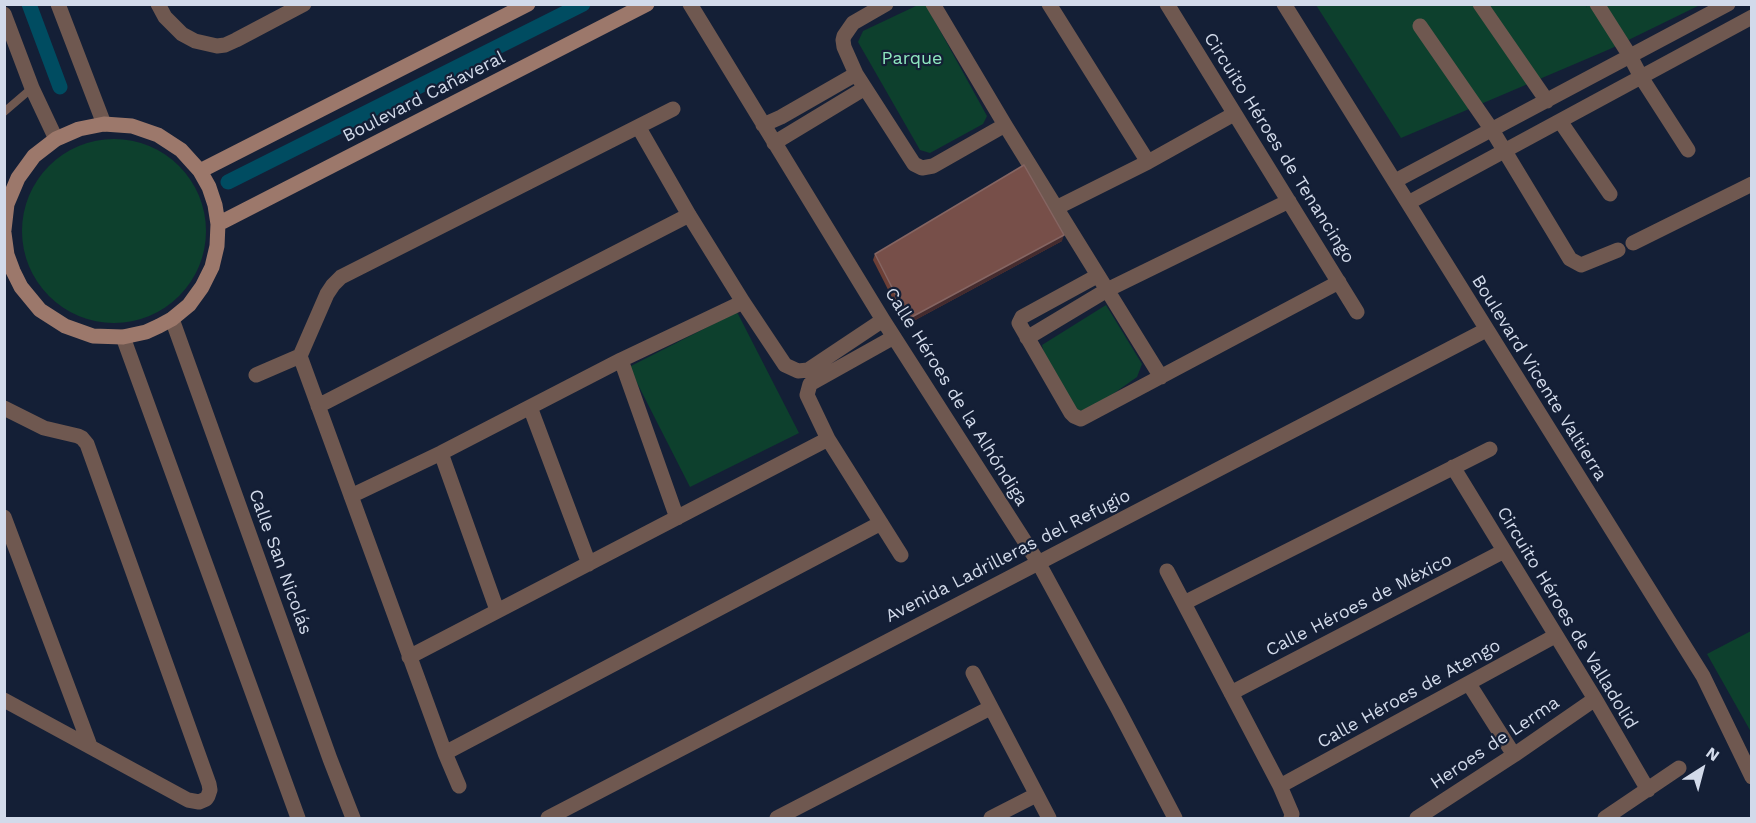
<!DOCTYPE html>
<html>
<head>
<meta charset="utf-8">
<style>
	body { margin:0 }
	#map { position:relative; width:1756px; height:823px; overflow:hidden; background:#141f36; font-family:"Work Sans",sans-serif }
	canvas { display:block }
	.frame { position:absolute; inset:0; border:6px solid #d2daea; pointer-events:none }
	.north { position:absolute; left:1672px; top:739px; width:60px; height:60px; -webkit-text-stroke:4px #141f36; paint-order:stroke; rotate:36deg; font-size:16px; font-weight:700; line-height:24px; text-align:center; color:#d2daea }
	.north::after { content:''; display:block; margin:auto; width:21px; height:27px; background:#d2daea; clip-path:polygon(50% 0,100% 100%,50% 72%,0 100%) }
</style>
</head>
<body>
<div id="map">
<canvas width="1756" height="823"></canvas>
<div class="frame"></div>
<div class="north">N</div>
</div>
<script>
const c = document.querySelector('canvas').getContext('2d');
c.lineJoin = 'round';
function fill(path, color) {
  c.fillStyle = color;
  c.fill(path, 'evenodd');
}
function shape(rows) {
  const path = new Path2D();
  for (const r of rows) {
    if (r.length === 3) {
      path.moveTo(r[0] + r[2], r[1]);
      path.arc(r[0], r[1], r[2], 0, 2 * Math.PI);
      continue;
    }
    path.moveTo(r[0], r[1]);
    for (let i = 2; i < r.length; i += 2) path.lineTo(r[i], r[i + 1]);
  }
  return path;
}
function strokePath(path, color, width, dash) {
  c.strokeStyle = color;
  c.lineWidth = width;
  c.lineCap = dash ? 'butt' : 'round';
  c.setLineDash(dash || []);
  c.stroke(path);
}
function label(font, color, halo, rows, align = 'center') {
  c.font = font + ' "Work Sans",sans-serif';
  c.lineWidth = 4.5;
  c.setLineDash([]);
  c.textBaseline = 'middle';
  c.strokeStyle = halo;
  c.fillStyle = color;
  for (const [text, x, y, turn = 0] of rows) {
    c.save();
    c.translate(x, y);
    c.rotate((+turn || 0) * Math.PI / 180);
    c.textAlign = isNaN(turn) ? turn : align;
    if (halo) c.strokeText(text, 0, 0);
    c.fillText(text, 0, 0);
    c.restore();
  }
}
const green = shape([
	[1585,4,1587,8,1586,5,1700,5,1610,49,1401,138,1316,5],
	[918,5,926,5,987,116,983,124,930,153,920,150,858,42,863,31],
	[114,231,92],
	[1106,305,1142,364,1137,377,1096,406,1077,412,1045,359,1042,345],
	[737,312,799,433,690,487,629,367],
	[1751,631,1751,732,1707,654]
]);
const canal = shape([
	[29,4,60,87],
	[228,182,583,4]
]);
const lane = shape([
	[4,112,32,88]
]);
const street = shape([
	[58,4,104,124],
	[158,4,165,17,182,34,195,41,217,46,225,45,236,40,304,4],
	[690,4,883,320,1038,562,1118,709,1175,818],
	[886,4,853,23,844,36,843,40,844,47,856,74,914,164,922,168,933,166,1005,125],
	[933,4,1005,125,1161,377],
	[1049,4,1148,162],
	[1167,4,1357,312],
	[1284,4,1703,676,1752,777],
	[1480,4,1547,101],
	[1597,4,1630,56,1641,77,1688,150],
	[4,14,32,88,56,139],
	[1420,26,1492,130,1570,259,1581,265,1618,250],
	[1560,121,1610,194],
	[763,125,781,117,856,74],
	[639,128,689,215,743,302,785,365,798,371,808,370,883,320],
	[774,143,865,88],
	[1395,181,1728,4],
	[1408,203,1752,17],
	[1056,208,1148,162,1234,114],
	[1633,243,1752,184],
	[1097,276,1022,317,1019,323,1071,413,1074,416,1081,419,1339,282],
	[172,319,330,759,353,818],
	[123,337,298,818],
	[894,337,810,384,807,395,828,439,901,555],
	[1027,338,1107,290,1289,201],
	[300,356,445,753,459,786],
	[621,360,677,518],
	[256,375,300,356,327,294,333,285,341,277,673,109],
	[318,406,689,215],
	[530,407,589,564],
	[4,408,44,428,78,436,82,438,87,444,209,784,210,790,208,796,206,799,199,802,188,800,4,700],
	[441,453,497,610],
	[1453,467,1595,699,1648,790],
	[351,496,441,453,621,360,743,302],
	[4,517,90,746],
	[1167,571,1280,786,1292,814,1291,818],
	[1184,603,1490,449],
	[409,657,828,439],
	[973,673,1049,818],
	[1469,684,1514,755],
	[1231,693,1504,551],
	[445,753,881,523],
	[1280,786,1555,636],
	[548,818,1486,330],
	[777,818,990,708],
	[991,818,1036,795],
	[1417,818,1514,755,1595,699],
	[1605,818,1679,768]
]);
const secondary = shape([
	[200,171,528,4],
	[218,224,647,4],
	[4,230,7,204,18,178,34,156,56,139,79,129,104,124,132,126,158,135,181,150,200,171,209,187,215,205,218,224,217,246,212,267,202,287,189,305,172,319,159,326,146,332,123,337,93,336,65,326,40,310,21,287,13,271,7,255,4,233]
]);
const wall = shape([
	[1062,241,906,325,873,260,875,254]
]);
const shadedWall = shape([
	[1064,235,1062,241,906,325,908,319]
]);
const building = shape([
	[1024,165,1064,235,908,319,875,254,1024,165]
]);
const parkNames = [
	["Parque",912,59]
];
const streetNames = [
	["Boulevard Cañaveral",424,97,-27],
	["Circuito Héroes de Tenancingo",1279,148,58],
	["Boulevard Vicente Valtierra",1539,378,58],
	["Calle Héroes de la Alhóndiga",956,397,58],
	["Avenida Ladrilleras del Refugio",1008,556,-27],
	["Calle San Nicolás",280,562,70],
	["Calle Héroes de México",1359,605,-27],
	["Circuito Héroes de Valladolid",1567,618,59],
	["Calle Héroes de Atengo",1409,694,-29],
	["Heroes de Lerma",1495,743,-34]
];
fill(green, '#0d402d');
strokePath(canal, '#004c61', 15);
strokePath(lane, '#6f5850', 8);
strokePath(street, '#6f5850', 15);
strokePath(secondary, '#9c786b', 15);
fill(wall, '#6c3f36');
fill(shadedWall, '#442b2e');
fill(building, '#774f49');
strokePath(building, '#856562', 1.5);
label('18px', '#8ee7bf', '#141f36', parkNames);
label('18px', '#d2daea', '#141f36', streetNames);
</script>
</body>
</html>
